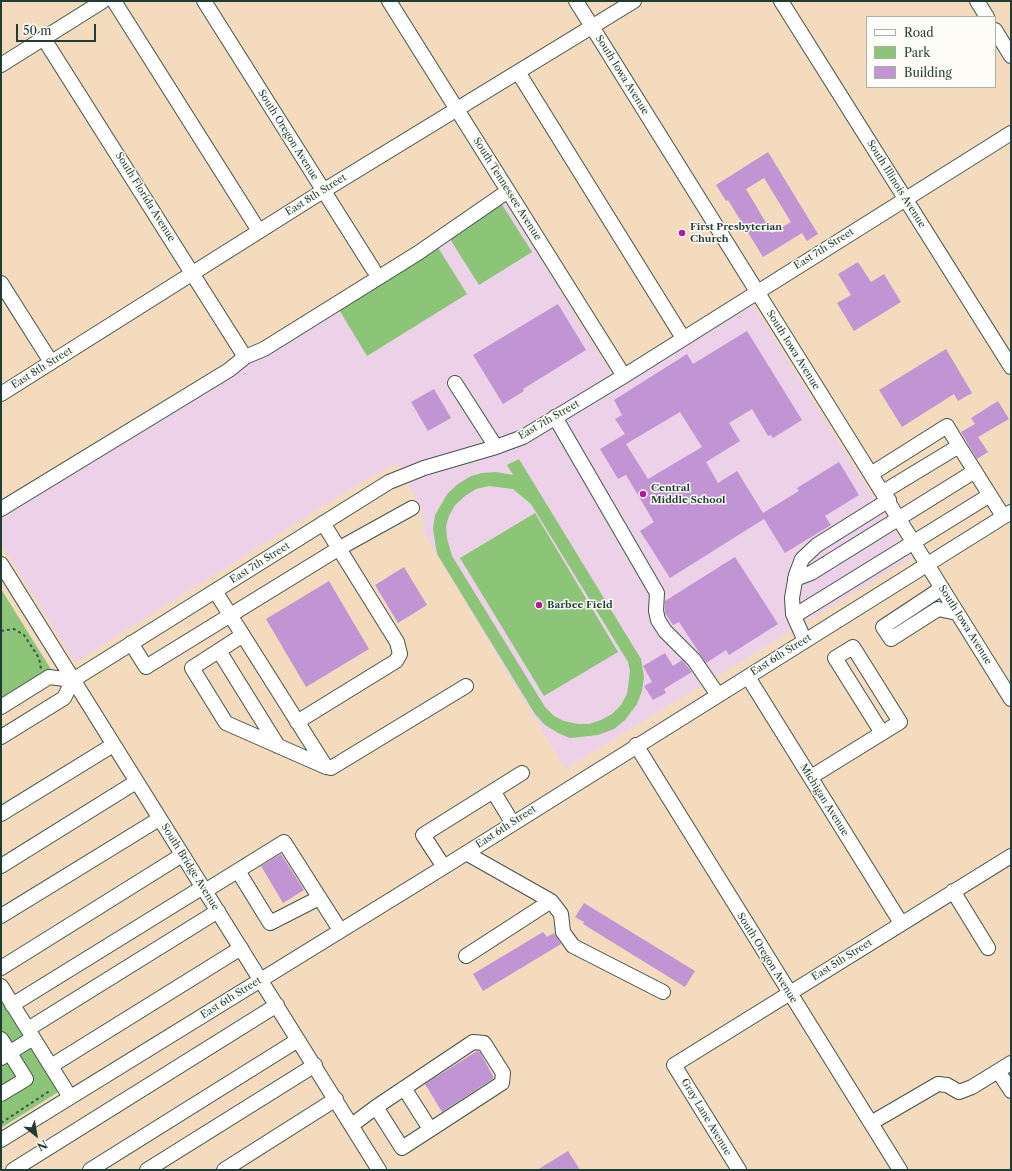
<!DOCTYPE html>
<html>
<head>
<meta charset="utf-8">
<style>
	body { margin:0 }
	#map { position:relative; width:1012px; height:1171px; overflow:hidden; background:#f4dbbe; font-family:"Libre Caslon Text",serif }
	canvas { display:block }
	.frame { position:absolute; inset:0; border:2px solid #1f3d34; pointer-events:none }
	.legend { position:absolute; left:866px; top:16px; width:130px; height:72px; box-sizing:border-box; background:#fdfcf7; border:1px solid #a4b0a9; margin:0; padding:5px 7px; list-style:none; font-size:12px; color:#1f3d34 }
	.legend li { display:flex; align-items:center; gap:8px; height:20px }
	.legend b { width:20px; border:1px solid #a4b0a9 }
	.north { position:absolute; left:16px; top:1115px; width:40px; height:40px; -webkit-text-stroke:3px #fdfcf7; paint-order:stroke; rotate:149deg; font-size:11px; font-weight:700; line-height:16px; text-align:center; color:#1f3d34 }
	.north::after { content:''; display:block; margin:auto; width:14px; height:18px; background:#1f3d34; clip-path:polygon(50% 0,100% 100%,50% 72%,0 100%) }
	.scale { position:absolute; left:16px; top:24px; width:80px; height:18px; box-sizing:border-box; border:2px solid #1f3d34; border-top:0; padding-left:5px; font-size:12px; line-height:14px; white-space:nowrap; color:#1f3d34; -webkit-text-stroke:3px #fdfcf7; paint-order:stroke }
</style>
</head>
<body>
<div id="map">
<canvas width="1012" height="1171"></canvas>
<div class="frame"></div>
<ul class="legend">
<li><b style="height:5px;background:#fff"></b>Road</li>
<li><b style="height:11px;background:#8cc478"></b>Park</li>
<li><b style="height:11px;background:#c194d3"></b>Building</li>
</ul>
<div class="north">N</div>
<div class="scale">50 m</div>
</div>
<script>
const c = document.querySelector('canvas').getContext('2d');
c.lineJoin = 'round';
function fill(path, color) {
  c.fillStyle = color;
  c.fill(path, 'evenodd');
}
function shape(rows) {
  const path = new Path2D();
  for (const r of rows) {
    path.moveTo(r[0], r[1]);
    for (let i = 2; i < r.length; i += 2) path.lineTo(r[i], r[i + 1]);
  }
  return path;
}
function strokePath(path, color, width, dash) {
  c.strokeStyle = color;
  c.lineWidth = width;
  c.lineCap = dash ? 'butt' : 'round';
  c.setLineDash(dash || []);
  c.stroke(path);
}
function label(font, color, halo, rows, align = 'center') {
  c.font = font + ' "Libre Caslon Text",serif';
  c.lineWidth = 3;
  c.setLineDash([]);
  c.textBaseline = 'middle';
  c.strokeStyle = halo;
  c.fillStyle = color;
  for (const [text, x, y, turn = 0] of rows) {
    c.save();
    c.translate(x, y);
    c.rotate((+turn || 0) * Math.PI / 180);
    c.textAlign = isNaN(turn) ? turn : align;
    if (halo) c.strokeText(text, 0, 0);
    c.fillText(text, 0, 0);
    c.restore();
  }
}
const built = shape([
	[503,198,619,386,753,305,911,558,565,769,425,535,422,509,397,464,367,479,75,662,1,544,1,516,286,337]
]);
const green = shape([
	[501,203,532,252,479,285,448,236],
	[437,246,467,294,367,356,338,308],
	[519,459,641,659,644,677,642,691,637,704,625,720,614,729,598,735,570,738,558,733,545,725,535,714,437,554,433,529,435,515,448,493,458,484,471,476,482,473,496,472,513,475,507,465],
	[489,486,513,489,531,504,628,662,630,671,627,694,621,705,612,714,601,720,589,724,578,724,564,721,554,716,545,707,452,556,447,538,446,526,449,516,455,505,465,496,476,489],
	[535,513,618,652,544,696,460,558],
	[1,589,52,671,1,703],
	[1,1000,58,1092,1,1128]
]);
const building = shape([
	[768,152,818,234,807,241,802,233,763,257,728,200,726,201,716,185],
	[764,178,791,222,772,233,746,189],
	[858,262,871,282,884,274,901,302,854,331,837,303,851,295,838,274],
	[558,304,586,350,523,389,524,391,503,404,473,355],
	[747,331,802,420,773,438,771,435,768,436,752,409,729,423,740,441,706,462,718,483,737,471,763,513,799,491,797,488,839,462,859,495,825,516,831,525,785,553,764,519,670,578,640,531,654,522,626,475,618,479,600,449,625,434,615,419,622,415,614,400,687,354,693,364],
	[680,412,702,447,648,479,626,444],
	[946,349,972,393,958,401,954,394,902,427,879,390],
	[434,389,451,418,428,431,411,402],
	[998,401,1009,419,978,437,988,452,977,459,961,432,975,424,971,418],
	[735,557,778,624,729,655,726,650,706,663,679,622,673,625,665,613,665,601],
	[404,567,427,605,398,623,375,585],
	[329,581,369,649,306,687,266,619],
	[665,653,673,666,682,660,692,672,664,689,666,693,653,700,644,686,652,682,643,666],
	[281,854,304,890,283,903,261,866],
	[584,903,695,971,685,987,583,924,584,922,575,917],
	[543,932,547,937,554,933,561,944,483,991,473,974],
	[477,1051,480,1052,494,1078,442,1112,425,1084],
	[568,1151,580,1170,537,1170]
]);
const path = shape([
	[1,631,14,629,24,635,39,658,41,669],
	[1,1123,51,1090]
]);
const minor = shape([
	[114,1,259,231],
	[204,1,373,269],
	[389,1,624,376],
	[576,1,1011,699],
	[781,1,1011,367],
	[977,1,987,17],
	[995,30,1011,56],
	[44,39,245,357],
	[1,65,103,1],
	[518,72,683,338],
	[1,283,51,362],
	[455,383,496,447],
	[1,394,323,191,634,1],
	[555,417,657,593,656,611,658,620,665,631,694,660,718,695],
	[871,474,947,426,959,446],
	[883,492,959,446,1003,516],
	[1,509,229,370,245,357,264,349,418,253,508,191],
	[1,564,379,1170],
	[795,579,811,573,975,471],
	[942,588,883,627,891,639,938,609,957,613],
	[215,591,326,767,331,768,466,686],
	[794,616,990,495],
	[243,635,192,668,226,723,326,767],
	[805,641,793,614,792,598,796,575,802,559,817,545,889,500],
	[131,643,146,667,338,549,412,508],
	[219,651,278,746],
	[748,677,901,923],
	[1,707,49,677,73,680],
	[297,722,396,661,400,654,397,642,323,523],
	[1,737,64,698,73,680,389,482,424,468,496,447,523,437,624,376,1011,133],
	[636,745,900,1170],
	[811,777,900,722,853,647,835,658,882,733],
	[493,791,512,822],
	[1,814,113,745],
	[466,853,551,901,561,914,563,932,573,946,663,992],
	[1,866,136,782],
	[444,867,423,835,522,773],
	[238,871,270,923,319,898],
	[205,891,284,842,340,930],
	[953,891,988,948],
	[1,916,159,819],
	[466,956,551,901],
	[1,968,182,855],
	[1,986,70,1097],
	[12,1005,203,887],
	[28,1029,218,911],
	[1,1039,26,1079,1,1094],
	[1,1058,33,1038],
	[51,1066,241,948],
	[998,1071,1011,1091],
	[404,1088,430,1129],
	[871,1123,938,1084,947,1085,959,1092,972,1087,1011,1063],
	[352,1125,376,1107,402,1148,502,1083,503,1073,484,1043,473,1042,376,1107],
	[1,1140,444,867,1011,512],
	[13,1170,277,1005],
	[90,1170,298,1040],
	[147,1170,315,1065],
	[224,1170,336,1099],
	[739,1170,674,1065,1011,856]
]);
const markers = [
	[682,233,4,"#b5179e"],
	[643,494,4,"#b5179e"],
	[539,605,4,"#b5179e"]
];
const streetNames = [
	["South Iowa Avenue",622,75,58],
	["South Oregon Avenue",288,135,58],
	["South Illinois Avenue",896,184,58],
	["South Tennessee Avenue",507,189,58],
	["East 8th Street",316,195,-32],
	["South Florida Avenue",145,197,58],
	["East 7th Street",824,249,-32],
	["South Iowa Avenue",793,350,58],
	["East 8th Street",42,368,-32],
	["East 7th Street",549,420,-30],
	["East 7th Street",260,563,-32],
	["South Iowa Avenue",965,625,58],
	["East 6th Street",781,655,-32],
	["Michigan Avenue",824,800,58],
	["East 6th Street",506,827,-33],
	["South Bridge Avenue",190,867,58],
	["South Oregon Avenue",767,958,58],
	["East 5th Street",842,960,-32],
	["East 6th Street",231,998,-32],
	["Gray Lane Avenue",706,1117,59]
];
const poiNames = [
	["First Presbyterian",690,227],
	["Church",690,239],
	["Central",651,488],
	["Middle School",651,500],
	["Barbee Field",547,605]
];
fill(built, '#edd1e9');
fill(green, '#8cc478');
fill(building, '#c194d3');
strokePath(minor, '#3f5549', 16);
strokePath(path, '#3f5549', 2, [3, 3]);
strokePath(minor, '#fff', 14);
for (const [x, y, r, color] of markers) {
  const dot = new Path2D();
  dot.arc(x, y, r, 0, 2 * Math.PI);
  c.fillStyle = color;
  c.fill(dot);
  strokePath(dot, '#fdfcf7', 1.5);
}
label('10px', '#1f3d34', '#fdfcf7', streetNames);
label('bold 10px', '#1f3d34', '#fdfcf7', poiNames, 'left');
</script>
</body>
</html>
